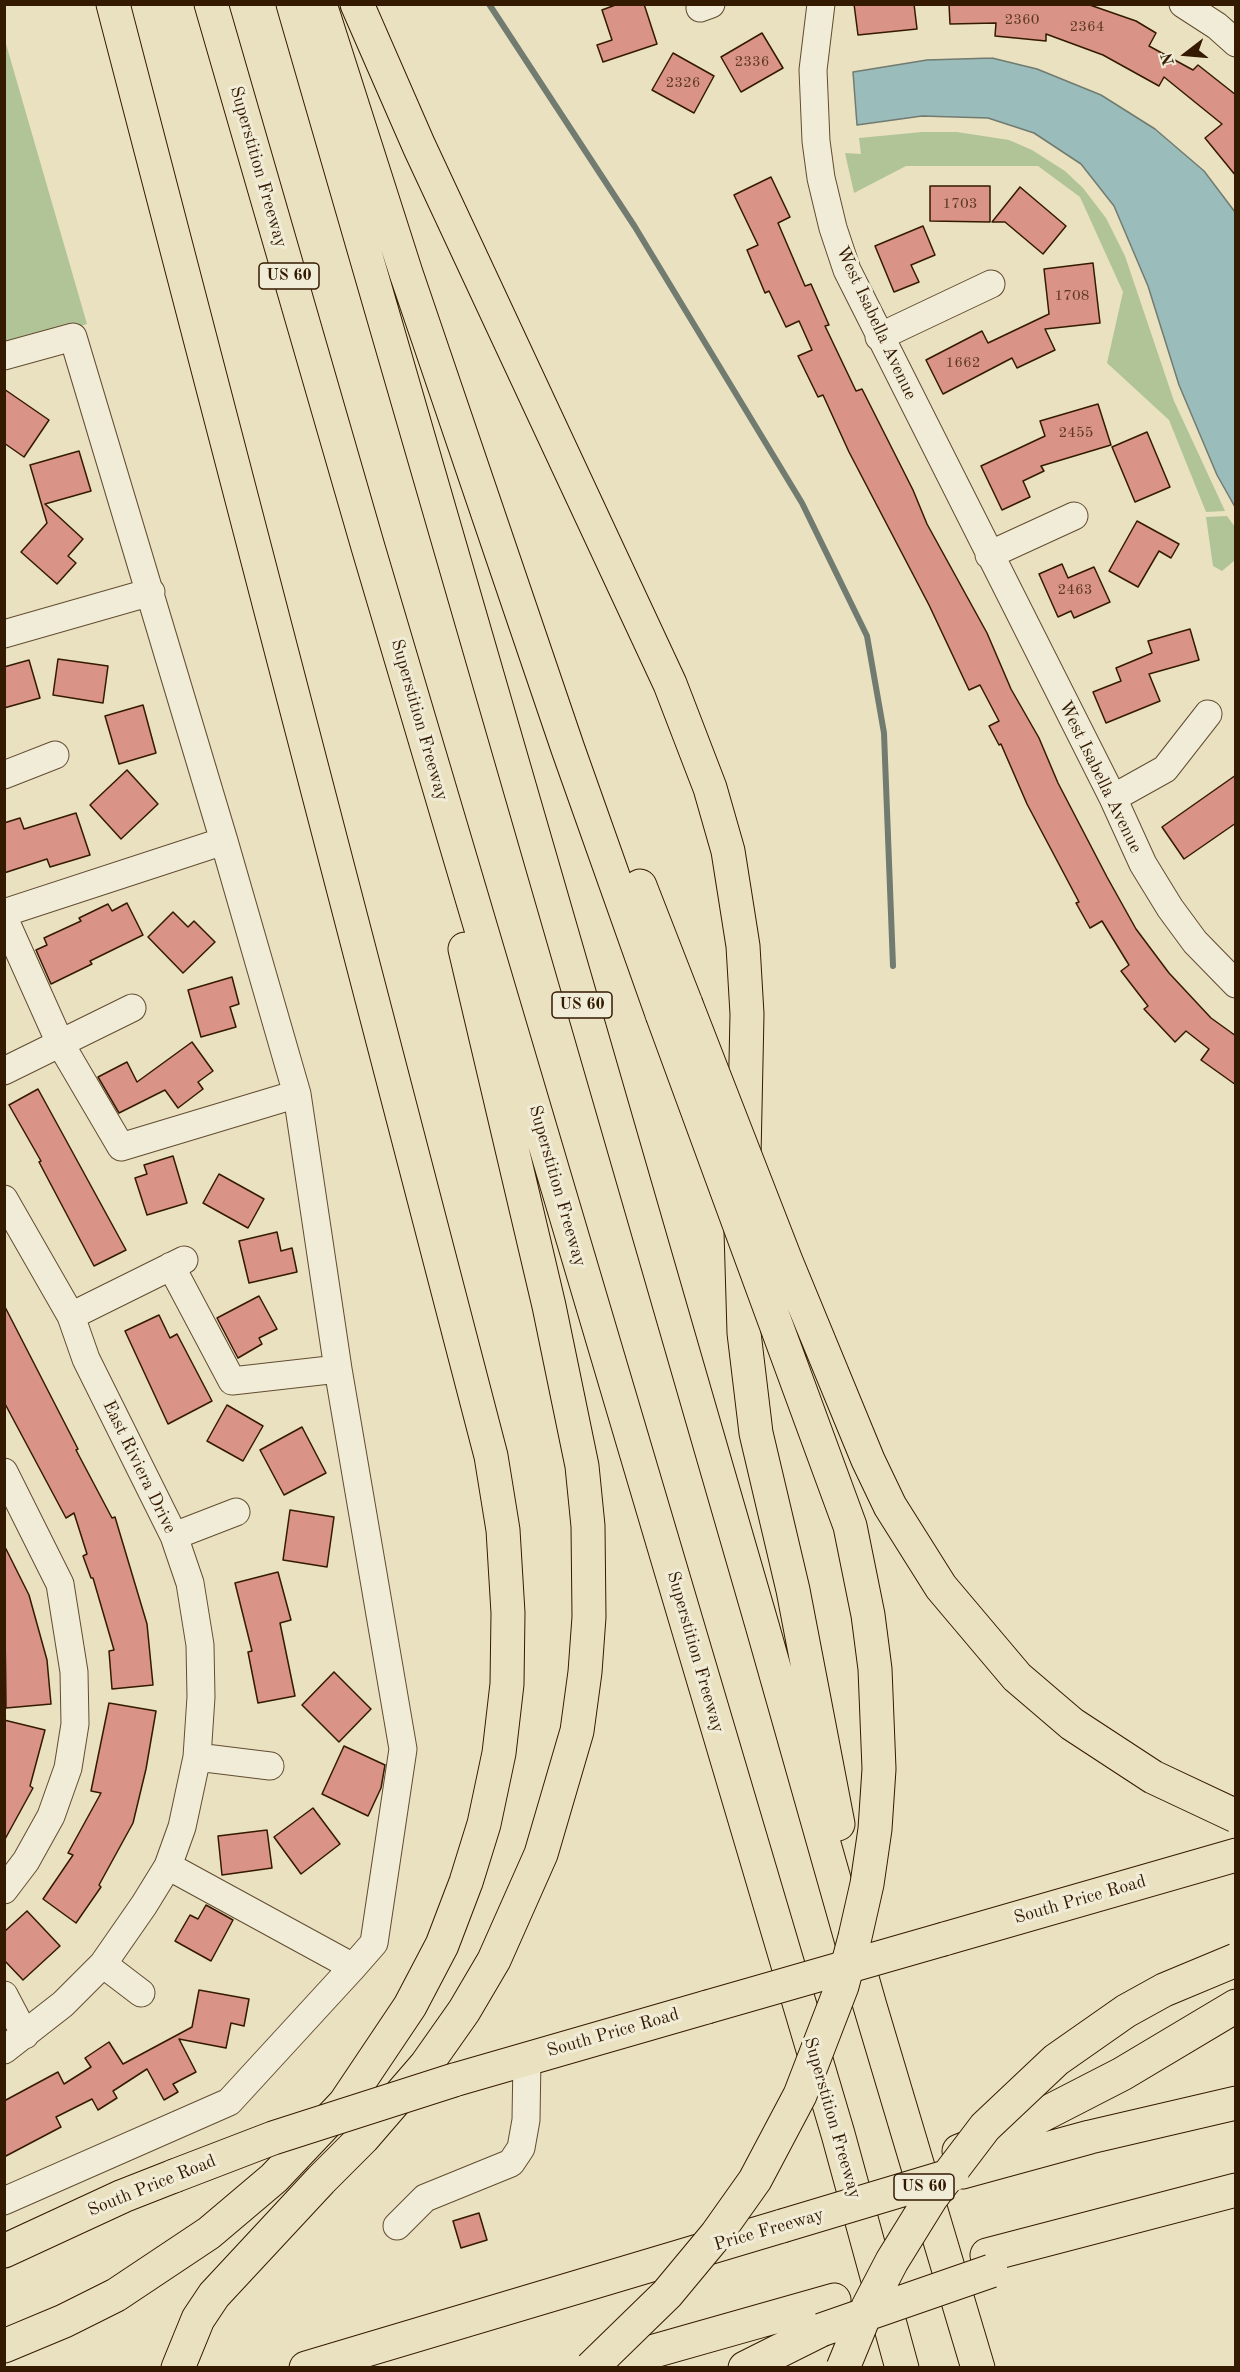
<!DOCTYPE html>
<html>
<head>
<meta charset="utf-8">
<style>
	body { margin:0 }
	#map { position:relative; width:1240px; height:2372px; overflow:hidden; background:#eae1c1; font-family:"Old Standard TT",serif }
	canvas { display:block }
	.frame { position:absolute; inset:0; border:6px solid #341a00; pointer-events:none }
	.north { position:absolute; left:1156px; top:24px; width:60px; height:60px; -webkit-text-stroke:4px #f1ecd7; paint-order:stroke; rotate:254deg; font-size:16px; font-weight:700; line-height:24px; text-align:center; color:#341a00 }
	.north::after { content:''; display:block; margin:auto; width:21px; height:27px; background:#341a00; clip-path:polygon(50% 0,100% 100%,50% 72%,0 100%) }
</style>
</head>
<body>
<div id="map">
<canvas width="1240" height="2372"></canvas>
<div class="frame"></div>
<div class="north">N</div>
</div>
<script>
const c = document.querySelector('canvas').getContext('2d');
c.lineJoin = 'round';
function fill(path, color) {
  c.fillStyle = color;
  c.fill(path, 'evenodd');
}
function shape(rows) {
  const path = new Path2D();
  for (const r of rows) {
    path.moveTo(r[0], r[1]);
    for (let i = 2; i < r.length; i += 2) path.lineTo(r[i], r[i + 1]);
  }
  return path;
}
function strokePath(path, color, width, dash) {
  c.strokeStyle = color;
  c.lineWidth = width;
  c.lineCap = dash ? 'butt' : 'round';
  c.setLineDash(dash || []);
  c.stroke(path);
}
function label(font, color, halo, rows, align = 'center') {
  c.font = font + ' "Old Standard TT",serif';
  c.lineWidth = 6;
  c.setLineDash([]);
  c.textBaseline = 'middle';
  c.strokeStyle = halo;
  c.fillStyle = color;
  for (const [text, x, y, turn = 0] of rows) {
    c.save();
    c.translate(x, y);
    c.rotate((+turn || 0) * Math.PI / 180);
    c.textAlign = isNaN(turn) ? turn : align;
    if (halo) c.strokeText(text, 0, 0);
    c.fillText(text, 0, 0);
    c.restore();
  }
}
const green = shape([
	[4,37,87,324,5,348,4,348],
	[922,132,957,132,1009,140,1032,150,1065,171,1083,188,1106,218,1125,256,1174,401,1225,511,1206,512,1169,420,1107,363,1123,292,1080,197,1038,166,906,166,854,193,845,153,861,154,859,138],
	[1227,516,1235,527,1235,560,1222,571,1213,566,1206,517]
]);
const water = shape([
	[992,58,1037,69,1101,95,1155,129,1204,171,1235,212,1235,507,1217,475,1179,385,1148,286,1114,206,1081,164,1034,133,988,118,922,116,857,125,853,72,927,60,992,58]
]);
const stream = shape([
	[489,4,635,227,802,503,867,636,884,733,893,966]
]);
const building = shape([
	[618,4,644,4,657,44,603,62,597,45,612,40,602,10,618,4],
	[854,4,914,4,917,29,858,35,854,4],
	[949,4,1087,4,1136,21,1156,33,1149,46,1193,70,1198,65,1236,95,1236,176,1205,138,1222,124,1164,77,1159,86,1103,55,1046,34,1046,41,995,36,996,23,950,24,949,4],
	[762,33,783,68,741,92,721,57,762,33],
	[673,53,714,76,694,113,652,90,673,53],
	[771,177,790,217,778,223,805,286,811,284,829,325,825,326,856,391,862,389,913,490,927,524,987,633,1011,689,1039,738,1058,783,1107,877,1136,929,1169,973,1211,1018,1236,1036,1236,1085,1201,1060,1209,1049,1186,1031,1175,1042,1144,1009,1148,1006,1121,971,1129,965,1102,921,1090,928,1076,903,1079,902,1027,804,1001,744,999,745,989,726,999,721,980,685,969,690,929,605,849,452,823,395,818,397,798,356,812,350,799,321,786,327,769,291,765,293,747,250,758,245,734,195,771,177],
	[930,186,990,186,990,222,930,221,930,186],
	[1020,187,1066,226,1043,254,1005,222,992,222,1020,187],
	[923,226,935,255,911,265,919,282,894,292,875,246,923,226],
	[1093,263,1100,323,1045,329,1055,350,1017,368,1012,358,943,394,926,360,982,331,988,343,1049,314,1044,269,1093,263],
	[4,389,49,420,24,457,4,443,4,389],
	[1098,404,1111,445,1041,466,1044,471,1023,481,1030,497,1002,510,981,466,1045,436,1040,421,1098,404],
	[1147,432,1170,487,1135,502,1112,447,1147,432],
	[79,451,91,491,45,504,83,539,68,556,76,563,57,584,21,552,47,523,30,465,79,451],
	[1137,521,1179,544,1171,558,1159,551,1138,587,1109,571,1137,521],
	[1062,564,1068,578,1094,567,1110,602,1074,618,1071,611,1058,617,1039,574,1062,564],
	[1190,629,1199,660,1149,674,1160,701,1106,723,1093,692,1121,681,1116,668,1152,653,1148,641,1190,629],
	[58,659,108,666,103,703,53,695,58,659],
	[29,660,40,698,4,708,4,667,29,660],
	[143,705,156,753,119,764,105,716,143,705],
	[127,770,158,804,121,839,90,805,127,770],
	[1236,775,1236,823,1184,859,1162,827,1236,775],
	[76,813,90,855,50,867,47,859,4,873,4,823,20,818,24,829,76,813],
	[127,903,143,935,90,961,92,964,51,984,36,950,47,945,44,938,81,921,79,918,108,904,112,911,127,903],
	[173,912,188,927,194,921,215,942,183,973,148,937,173,912],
	[232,977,239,1004,230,1007,236,1027,201,1037,188,990,232,977],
	[192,1042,213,1071,198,1082,203,1089,178,1108,165,1090,119,1113,98,1077,127,1062,137,1082,192,1042],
	[38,1089,126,1250,94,1266,39,1162,41,1161,9,1105,38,1089],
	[173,1156,187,1203,147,1215,135,1178,147,1174,144,1165,173,1156],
	[219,1174,264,1199,248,1228,203,1203,219,1174],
	[277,1232,281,1251,292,1248,297,1272,249,1283,239,1241,277,1232],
	[259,1296,277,1329,259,1338,262,1344,238,1358,217,1318,259,1296],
	[4,1305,78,1449,76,1450,112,1518,115,1517,147,1624,153,1685,112,1689,109,1651,114,1650,93,1578,91,1578,83,1556,87,1554,74,1513,66,1518,4,1402,4,1305],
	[159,1315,170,1338,177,1334,212,1401,168,1424,125,1331,159,1315],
	[227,1405,263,1426,243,1461,207,1441,227,1405],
	[302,1427,326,1473,284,1495,260,1450,302,1427],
	[290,1510,334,1517,327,1567,283,1560,290,1510],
	[4,1545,29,1595,47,1660,51,1704,6,1708,4,1545],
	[278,1572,291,1620,280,1623,295,1696,258,1703,248,1652,252,1651,235,1583,278,1572],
	[334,1672,371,1709,339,1742,302,1705,334,1672],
	[109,1703,156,1711,146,1769,133,1823,99,1885,101,1887,76,1923,43,1899,73,1855,68,1853,101,1793,91,1791,109,1703],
	[4,1720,45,1730,30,1786,33,1788,4,1841,4,1720],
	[344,1746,385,1765,381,1788,368,1816,322,1794,344,1746],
	[313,1808,340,1844,301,1874,274,1837,313,1808],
	[267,1830,272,1868,222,1875,218,1836,267,1830],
	[206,1905,233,1920,211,1961,175,1941,190,1915,198,1919,206,1905],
	[27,1911,60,1946,23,1980,4,1960,4,1932,27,1911],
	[199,1990,249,1999,244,2026,231,2023,226,2048,179,2039,196,2072,173,2084,178,2092,164,2100,147,2069,113,2091,117,2098,98,2110,92,2099,56,2117,61,2127,4,2157,4,2101,58,2072,64,2084,91,2067,85,2058,109,2042,123,2064,192,2027,199,1990],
	[479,2213,487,2240,461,2248,453,2221,479,2213]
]);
const minor = shape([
	[821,4,813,70,816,141,821,178,833,228,847,270,1113,798,1143,864,1170,908,1195,942,1236,984],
	[1183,4,1217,26,1236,43],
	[700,8,711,4],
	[879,337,991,284],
	[4,356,73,337,224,841,297,1094,338,1369,403,1749,374,1943,353,1967,229,2102,4,2201],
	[989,555,1074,516],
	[4,634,151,592],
	[4,775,55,755],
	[1113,798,1165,769,1208,714],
	[4,913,224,841],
	[4,918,60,1043,121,1147,297,1094],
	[4,1071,132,1008],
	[4,1199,71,1316,86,1359,174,1536,190,1583,200,1645,201,1697,197,1757,182,1827,168,1866,144,1905,103,1964,63,2004,4,2050],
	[171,1266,232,1381,338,1369],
	[71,1316,184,1260],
	[4,1472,60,1584,74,1672,75,1724,68,1768,51,1816,26,1861,4,1890],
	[174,1536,236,1512],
	[197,1757,270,1766],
	[168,1866,353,1967],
	[103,1964,141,1993],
	[4,1995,25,2035],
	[397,2226,425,2198,511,2163,521,2148,526,2120,527,2058]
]);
const major = shape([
	[944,1939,1236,1855],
	[454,2080,707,2007],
	[4,2251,123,2196,174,2176]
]);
const highway = shape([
	[211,4,368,547,838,2134,902,2368],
	[293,4,762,1625,870,2006,978,2368],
	[320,4,406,273,568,749,662,1014],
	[357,4,419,146,670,684,710,788,728,851,743,946,747,1014,744,1156],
	[640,886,686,1004],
	[741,1231,744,1333,756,1433,793,1590,838,1824],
	[959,2151,1017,2128,1122,2074,1236,2006],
	[962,2172,1090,2137,1236,2103],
	[987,2255,1236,2190],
	[4,2346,64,2321,116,2295,209,2233,274,2178,345,2103,410,2006,442,1945,466,1882,484,1824,499,1753,507,1684,508,1613,503,1530,491,1456,113,4],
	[178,2368,198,2319,214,2295,321,2180,363,2138,426,2065,464,2011,494,1960,541,1854,577,1731,585,1672,589,1617,588,1526,582,1466,549,1306,465,949],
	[306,2368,782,2226],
	[594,2368,834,2300],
	[745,2368,821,2330]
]);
const majorBridge = shape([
	[707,2007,944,1939],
	[174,2176,273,2138,454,2080]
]);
const highwayBridge = shape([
	[686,1004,786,1261,868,1460,890,1506,941,1587,1017,1677,1072,1724,1153,1777,1236,1816],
	[782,2226,952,2175],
	[821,2330,991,2271],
	[591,2368,667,2294,716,2235,755,2180,800,2095,842,1986,855,1937,867,1884,875,1829,879,1769,875,1669,868,1615,850,1526,662,1014],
	[843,2368,868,2307,892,2261,931,2198,985,2127,1056,2060,1126,2011,1164,1990,1236,1960]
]);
const numberNames = [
	["2360",1022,20],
	["2364",1087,27],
	["2336",752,62],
	["2326",683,83],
	["1703",960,204],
	["1708",1072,296],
	["1662",963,363],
	["2455",1076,433],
	["2463",1075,590]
];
const shields = [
	[289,276,60],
	[582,1005,60],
	[924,2187,60]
];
const shieldNames = [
	["US 60",289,276],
	["US 60",582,1005],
	["US 60",924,2187]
];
const streetNames = [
	["Superstition Freeway",258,167,74],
	["West Isabella Avenue",876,323,65],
	["Superstition Freeway",419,720,74],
	["West Isabella Avenue",1100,777,64],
	["Superstition Freeway",557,1186,74],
	["East Riviera Drive",139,1467,64],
	["Superstition Freeway",695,1652,74],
	["South Price Road",1080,1900,-16],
	["South Price Road",613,2033,-16],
	["Superstition Freeway",832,2118,74],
	["South Price Road",152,2186,-22],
	["Price Freeway",769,2230,-16]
];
fill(green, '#b1c497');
fill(water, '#9abcba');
strokePath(water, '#717b70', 1.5);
strokePath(stream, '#717b70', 6);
fill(building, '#d99387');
strokePath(building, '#341a00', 1.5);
strokePath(minor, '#624c30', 29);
strokePath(major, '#341a00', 35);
strokePath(highway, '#341a00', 35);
strokePath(minor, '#f1ecd7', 27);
strokePath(major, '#eae1c1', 33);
strokePath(highway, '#eae1c1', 33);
strokePath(majorBridge, '#341a00', 35, []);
strokePath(highwayBridge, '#341a00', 35, []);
strokePath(majorBridge, '#eae1c1', 33);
strokePath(highwayBridge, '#eae1c1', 33);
label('15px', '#5d3822', null, numberNames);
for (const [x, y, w] of shields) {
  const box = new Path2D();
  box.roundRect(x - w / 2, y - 13, w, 26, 4.5);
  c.fillStyle = '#f1ecd7';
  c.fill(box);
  strokePath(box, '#341a00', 1.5);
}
label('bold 16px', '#341a00', null, shieldNames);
label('18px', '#341a00', '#f1ecd7', streetNames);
</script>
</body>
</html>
